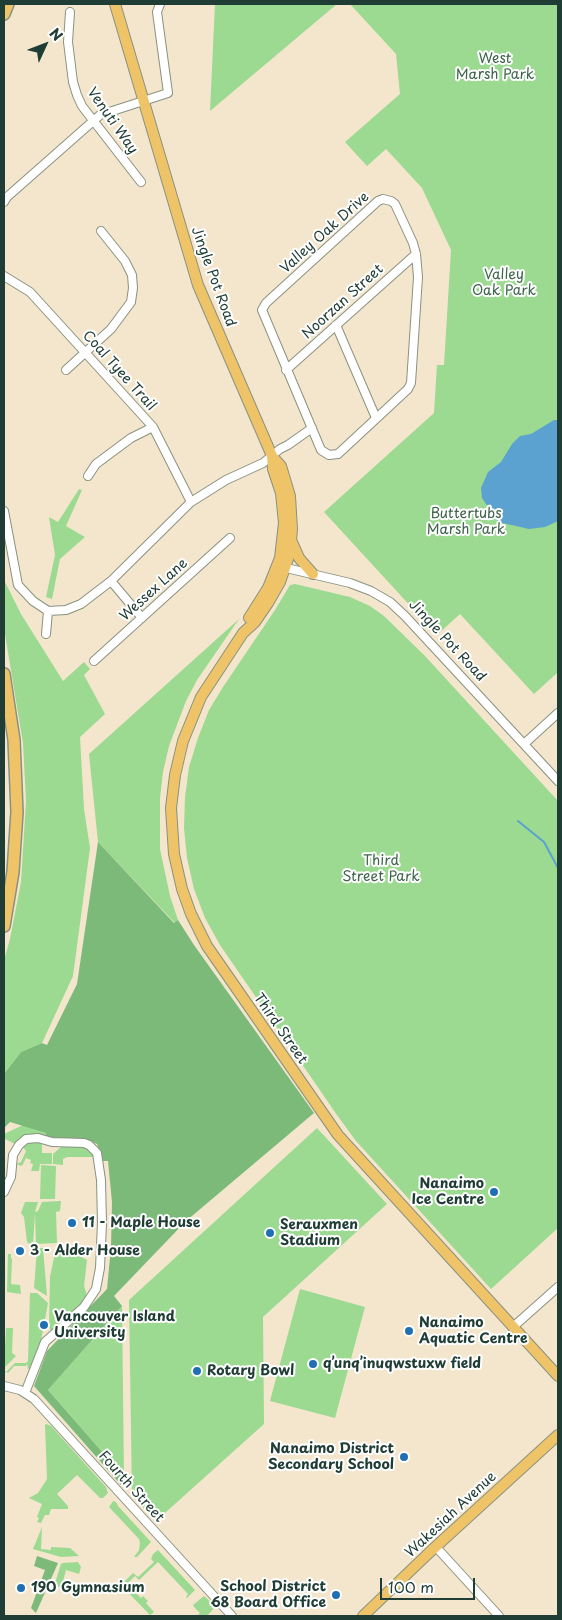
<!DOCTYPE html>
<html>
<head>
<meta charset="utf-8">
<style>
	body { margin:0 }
	#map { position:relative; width:562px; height:1620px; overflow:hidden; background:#f3e6cd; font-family:"Playpen Sans",sans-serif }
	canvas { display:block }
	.frame { position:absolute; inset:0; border:5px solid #1f3d34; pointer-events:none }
	.north { position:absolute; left:20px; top:20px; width:50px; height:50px; -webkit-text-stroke:4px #fff; paint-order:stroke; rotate:47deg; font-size:14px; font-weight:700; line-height:20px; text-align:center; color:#1f3d34 }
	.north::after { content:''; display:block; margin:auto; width:18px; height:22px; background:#1f3d34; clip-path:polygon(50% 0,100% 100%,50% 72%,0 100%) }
	.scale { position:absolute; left:380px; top:1578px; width:95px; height:22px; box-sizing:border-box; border:2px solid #1f3d34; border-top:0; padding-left:6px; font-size:15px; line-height:18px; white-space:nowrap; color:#1f3d34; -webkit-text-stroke:4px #fff; paint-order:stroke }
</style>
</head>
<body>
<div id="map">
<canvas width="562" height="1620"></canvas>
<div class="frame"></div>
<div class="north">N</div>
<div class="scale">100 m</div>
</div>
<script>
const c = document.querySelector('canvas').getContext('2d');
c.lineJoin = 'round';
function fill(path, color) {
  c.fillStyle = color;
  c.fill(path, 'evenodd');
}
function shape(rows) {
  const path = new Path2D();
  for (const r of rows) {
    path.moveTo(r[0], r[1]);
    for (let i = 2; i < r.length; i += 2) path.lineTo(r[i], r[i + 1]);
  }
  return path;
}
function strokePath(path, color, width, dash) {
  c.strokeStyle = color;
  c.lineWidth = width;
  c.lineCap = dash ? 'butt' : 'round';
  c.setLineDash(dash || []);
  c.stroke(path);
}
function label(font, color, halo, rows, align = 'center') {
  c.font = font + ' "Playpen Sans",sans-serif';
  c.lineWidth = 4;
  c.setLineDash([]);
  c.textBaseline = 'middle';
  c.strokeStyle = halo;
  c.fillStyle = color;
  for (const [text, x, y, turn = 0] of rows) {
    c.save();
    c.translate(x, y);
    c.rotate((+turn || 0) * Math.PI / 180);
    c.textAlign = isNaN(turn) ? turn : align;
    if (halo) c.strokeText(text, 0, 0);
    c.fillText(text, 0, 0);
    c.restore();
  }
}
const green = shape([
	[215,4,337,4,210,111],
	[350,4,558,4,558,674,557,673,534,694,460,614,437,635,324,512,434,413,437,365,444,365,451,250,422,188,386,149,367,166,345,142,400,94,396,54],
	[79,489,82,490,66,526,85,537,60,559,52,599,46,597,55,555,49,517,58,522],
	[4,580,21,614,63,681,84,662,90,669,84,675,105,714,80,737,84,809,90,848,73,976,42,1043,21,1052,4,1074,4,960,10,939,21,882,26,801,23,743,4,628],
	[295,584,350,597,370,606,384,616,425,656,558,801,558,1228,491,1289,356,1141,337,1115,220,945,205,918,194,889,187,858,184,828,185,797,189,767,198,738,209,710,223,687,275,610,290,585],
	[239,619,197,680,186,701,169,746,163,772,160,798,160,849,170,896,178,920,175,923,98,842,89,754],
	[23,1125,46,1133,46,1137,23,1137,15,1144,5,1139,4,1134],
	[317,1128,387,1204,263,1317,264,1424,156,1521,132,1495,129,1300],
	[31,1142,42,1143,42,1153,52,1153,52,1164,40,1164,39,1171,31,1171,33,1164,30,1163,31,1160,26,1158,22,1166,16,1164,21,1162,26,1151,23,1147],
	[82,1146,91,1150,94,1157,67,1157,63,1159,63,1165,53,1164,53,1154,61,1147],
	[41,1165,56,1166,55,1199,40,1199],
	[61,1201,60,1211,56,1212,57,1243,36,1244,35,1213,33,1246,27,1242,24,1217,21,1213,25,1202,38,1202,35,1212,38,1211,42,1202],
	[37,1248,43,1248,47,1296,34,1288],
	[56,1248,69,1250,87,1260,84,1286,86,1292,86,1299,52,1331,49,1328,50,1277],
	[8,1254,11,1254,11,1258,12,1259,11,1284,20,1285,21,1294,7,1292],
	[300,1289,365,1307,335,1418,270,1401],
	[30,1293,37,1293,48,1303,40,1346,32,1368,28,1369,27,1363,26,1366,14,1366,8,1373,6,1371,4,1374,15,1363,26,1363,28,1361],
	[122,1306,124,1477,48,1390],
	[6,1328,13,1328,12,1353,16,1356,4,1368],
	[46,1424,51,1426,106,1487,108,1493,103,1498,100,1498,77,1475,57,1494,68,1506,68,1509,51,1509,49,1515,45,1515,41,1523,37,1522,39,1518,37,1517,42,1504,29,1498,38,1493,47,1479,45,1425],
	[113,1501,116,1502,118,1506,151,1542,137,1557,134,1557,139,1550,140,1543,139,1539,109,1507],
	[42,1527,41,1549,51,1550,51,1547,70,1548,79,1556,61,1557,33,1549],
	[158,1550,195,1590,187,1598,186,1597,188,1594,158,1562,139,1580,135,1576,127,1584,141,1598,143,1596,148,1601,146,1603,154,1612,150,1615,121,1585,133,1573,138,1577,154,1562,151,1559,153,1554],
	[78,1562,81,1567,79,1574,66,1570,62,1585,65,1589,61,1593,62,1588,52,1585,52,1583,55,1583,61,1564,63,1563],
	[204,1596,214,1605,214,1608,207,1616,197,1616,200,1613,194,1607,193,1605]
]);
const forest = shape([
	[98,842,174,923,178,920,194,945,314,1113,186,1221,114,1296,122,1306,48,1390,124,1477,126,1483,121,1485,34,1386,47,1351,107,1289,111,1247,112,1202,108,1161,103,1161,97,1144,85,1139,67,1139,46,1137,46,1133,10,1122,4,1128,4,1074,21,1052,42,1043,47,1045,77,984],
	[37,1556,58,1563,36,1613,31,1608,45,1570,34,1566]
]);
const water = shape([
	[554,420,558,420,558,521,545,527,529,529,498,522,482,498,481,488,488,472,501,462,512,444,520,436,531,434]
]);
const stream = shape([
	[518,821,544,842,558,868]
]);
const minor = shape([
	[70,12,68,42,73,82,77,95,82,106,141,182],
	[383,199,391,201,395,204,413,243,416,254,418,277,411,383,408,389,338,454,329,455,321,450,262,310,266,303,378,201,383,199],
	[4,202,7,197,100,115,168,93,157,12,160,4],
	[4,276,30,292,153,427,191,502],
	[336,325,376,418],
	[66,370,111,329,131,302,133,288,132,275,125,261,101,231],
	[286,370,416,254],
	[88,476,96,464,131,438,153,427],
	[4,511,18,585,33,601,48,611,66,610,81,604,111,581,191,502,226,480,263,463,280,449,288,445,312,428],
	[282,567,350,583,371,591,390,602,405,616,558,781],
	[111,581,142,618],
	[46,634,48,611],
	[94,661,230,538],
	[524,744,558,713],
	[4,1192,11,1177,13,1155,19,1145,26,1139,38,1138,52,1142,84,1143,89,1145,97,1153,101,1180,102,1223,100,1268,96,1289,84,1307,45,1342,25,1393],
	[513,1327,558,1287],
	[4,1386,20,1390,34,1399,232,1616],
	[436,1547,499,1616]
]);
const major = shape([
	[115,4,198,285,272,456,273,469,281,493,284,523,280,558,268,588,249,618],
	[272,456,281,466,290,496,292,529,290,553,280,582,268,603,255,622,243,633,201,697,183,741,175,775,171,808,174,854,182,889,191,914,207,946,338,1135,558,1376],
	[292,542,299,558,313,574],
	[363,1616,431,1551,558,1435]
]);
const highway = shape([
	[4,14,8,4],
	[4,674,14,740,17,812,13,872,4,926]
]);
const markers = [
	[494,1192,5,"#1f6fb2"],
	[72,1223,5,"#1f6fb2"],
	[270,1233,5,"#1f6fb2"],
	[20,1251,5,"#1f6fb2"],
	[44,1325,5,"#1f6fb2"],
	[409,1331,5,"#1f6fb2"],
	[313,1364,5,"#1f6fb2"],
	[197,1371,5,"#1f6fb2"],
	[404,1457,5,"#1f6fb2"],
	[21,1588,5,"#1f6fb2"],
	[336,1595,5,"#1f6fb2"]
];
const parkNames = [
	["West",495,59],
	["Marsh Park",495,75],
	["Valley",504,275],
	["Oak Park",504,291],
	["Buttertubs",466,514],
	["Marsh Park",466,530],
	["Third",381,861],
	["Street Park",381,877]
];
const streetNames = [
	["Venuti Way",112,121,55],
	["Valley Oak Drive",325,233,-42],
	["Jingle Pot Road",213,277,70],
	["Noorzan Street",343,302,-42],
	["Coal Tyee Trail",119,371,48],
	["Wessex Lane",154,590,-42],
	["Jingle Pot Road",447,641,47],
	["Third Street",280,1029,55],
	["Fourth Street",131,1487,48],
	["Wakesiah Avenue",451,1515,-43]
];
const poiNames = [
	["Nanaimo",484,1184,"right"],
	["Ice Centre",484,1200,"right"],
	["11 - Maple House",82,1223],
	["Serauxmen",280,1225],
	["Stadium",280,1241],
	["3 - Alder House",30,1251],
	["Vancouver Island",54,1317],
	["University",54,1333],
	["Nanaimo",419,1323],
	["Aquatic Centre",419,1339],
	["q’unq’inuqwstuxw field",323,1364],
	["Rotary Bowl",207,1371],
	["Nanaimo District",394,1449,"right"],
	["Secondary School",394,1465,"right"],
	["School District",326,1587,"right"],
	["68 Board Office",326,1603,"right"],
	["190 Gymnasium",31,1588]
];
fill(green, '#9bda90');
fill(forest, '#7cba7a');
fill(water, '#5ba2d1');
strokePath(stream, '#5ba2d1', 2);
strokePath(minor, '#899280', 10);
strokePath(major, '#899280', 12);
strokePath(highway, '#899280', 14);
strokePath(minor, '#fff', 8);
strokePath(major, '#efc469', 10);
strokePath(highway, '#efc469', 11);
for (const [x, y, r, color] of markers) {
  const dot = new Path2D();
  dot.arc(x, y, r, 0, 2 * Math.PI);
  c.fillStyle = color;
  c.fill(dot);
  strokePath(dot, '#fff', 2);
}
label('14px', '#3e644b', '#fff', parkNames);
label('14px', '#1f3d34', '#fff', streetNames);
label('bold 14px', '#1f3d34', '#fff', poiNames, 'left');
</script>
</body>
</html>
